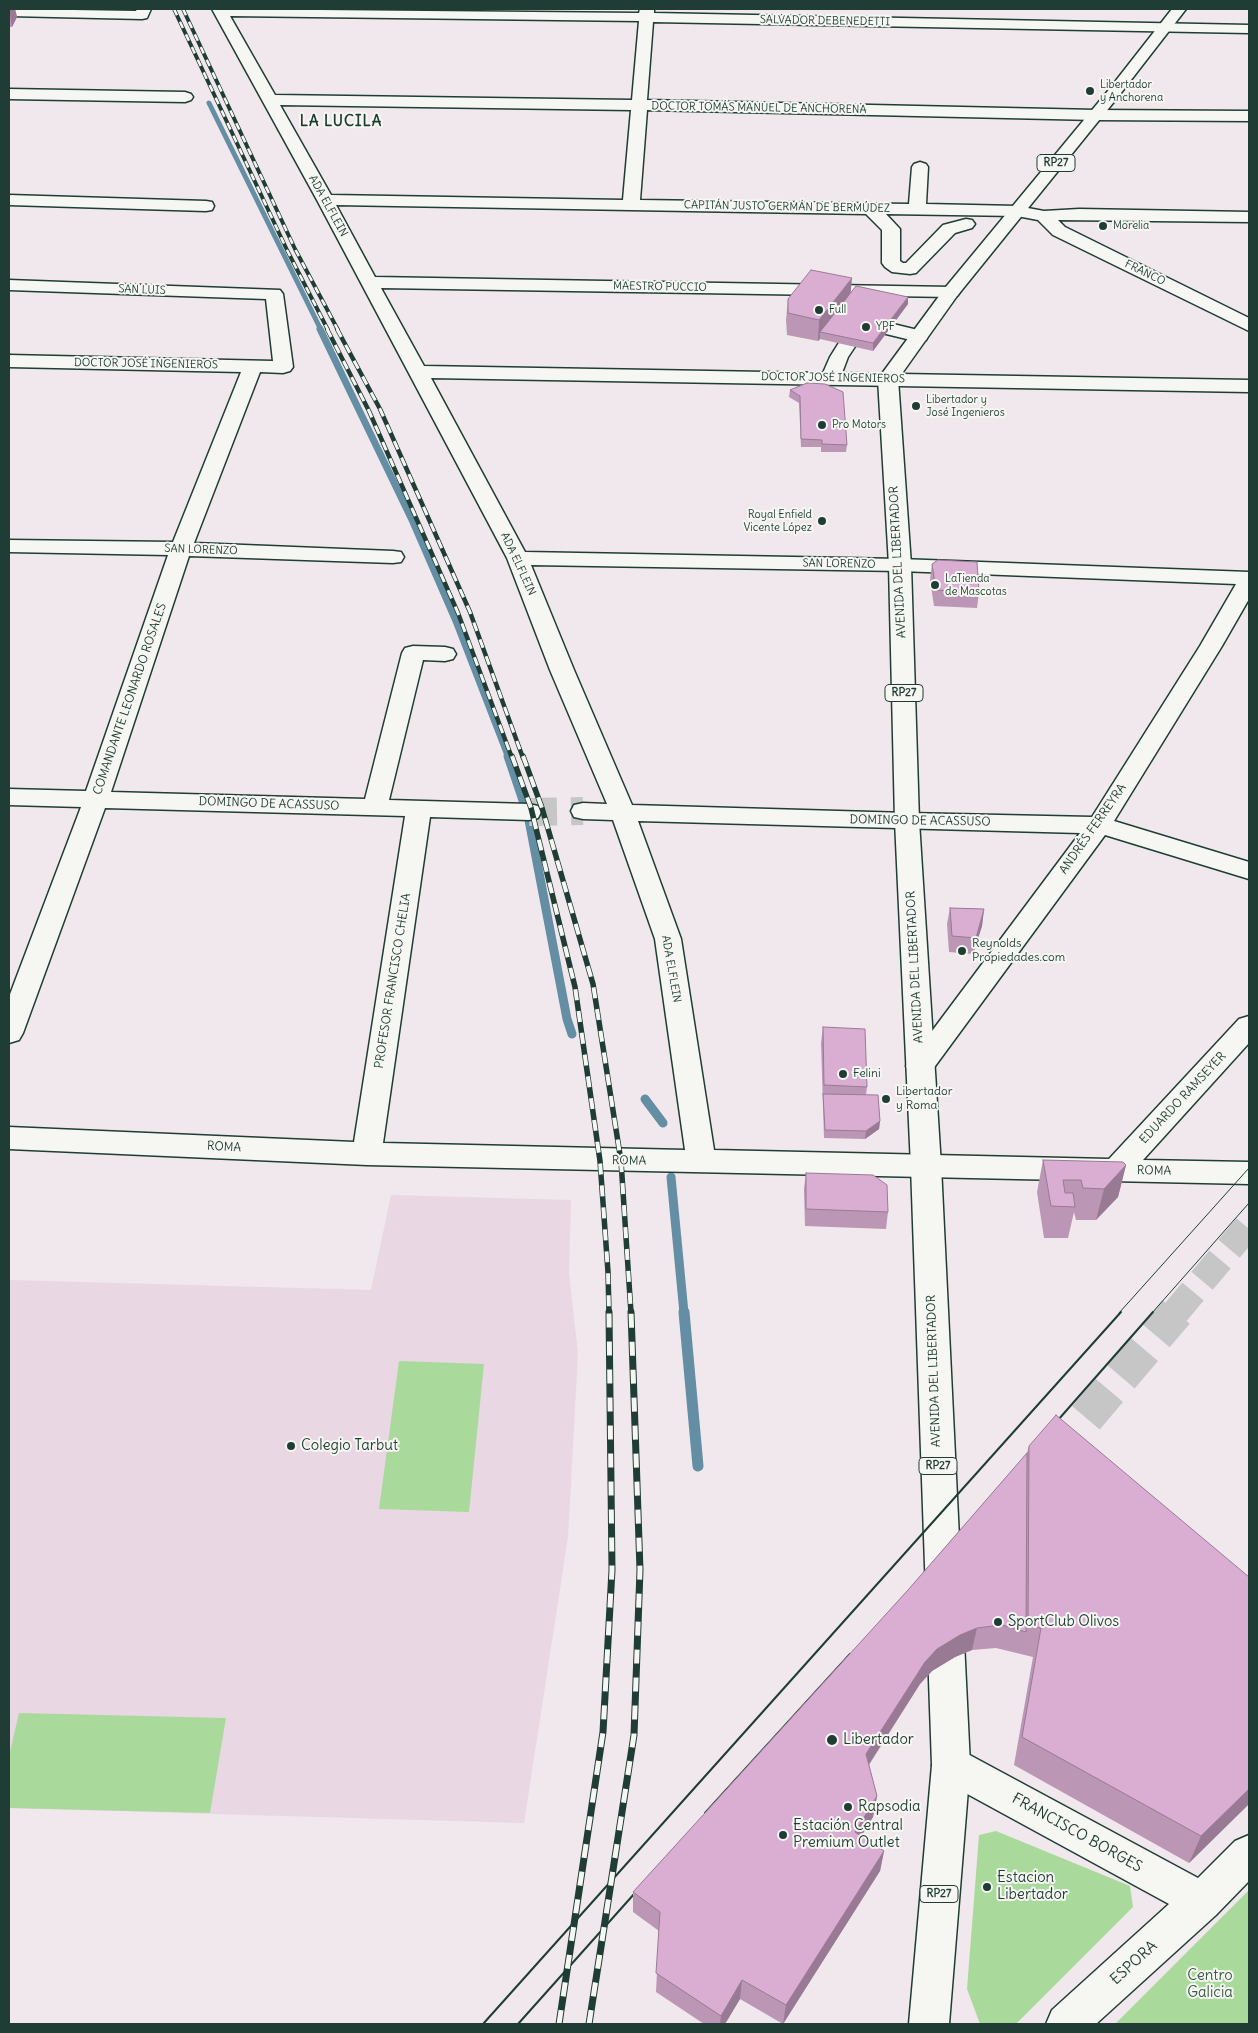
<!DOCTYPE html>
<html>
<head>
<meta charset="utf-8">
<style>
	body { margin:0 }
	#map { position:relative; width:1258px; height:2033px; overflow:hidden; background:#f0e8ec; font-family:Delius,sans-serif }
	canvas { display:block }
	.frame { position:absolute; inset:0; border:10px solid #1f3d34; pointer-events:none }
</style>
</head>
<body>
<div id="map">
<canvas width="1258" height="2033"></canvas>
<div class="frame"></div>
</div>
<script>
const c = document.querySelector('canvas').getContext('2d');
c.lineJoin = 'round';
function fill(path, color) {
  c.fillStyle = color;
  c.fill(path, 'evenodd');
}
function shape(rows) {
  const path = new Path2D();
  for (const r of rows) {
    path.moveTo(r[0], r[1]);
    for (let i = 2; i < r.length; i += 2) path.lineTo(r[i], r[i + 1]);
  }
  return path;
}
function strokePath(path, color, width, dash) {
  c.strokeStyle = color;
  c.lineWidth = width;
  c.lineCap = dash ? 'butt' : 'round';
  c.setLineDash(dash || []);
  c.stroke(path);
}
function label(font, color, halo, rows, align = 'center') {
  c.font = font + ' Delius,sans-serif';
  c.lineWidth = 4;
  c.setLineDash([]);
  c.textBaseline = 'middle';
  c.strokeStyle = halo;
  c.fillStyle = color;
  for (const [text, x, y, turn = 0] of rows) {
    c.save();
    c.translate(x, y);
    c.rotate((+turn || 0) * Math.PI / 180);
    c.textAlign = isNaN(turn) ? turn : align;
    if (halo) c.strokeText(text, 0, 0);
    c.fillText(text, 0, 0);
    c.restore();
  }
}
const built = shape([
	[391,1195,571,1200,569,1273,578,1354,568,1537,524,1823,9,1808,9,1280,371,1290]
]);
const green = shape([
	[399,1361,484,1364,469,1512,379,1509],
	[19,1713,226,1718,210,1813,9,1808,9,1756],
	[996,1831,1130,1886,1133,1907,1016,2024,980,2024,967,1989,979,1835],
	[1249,1890,1249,2024,1115,2024]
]);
const streamFar3 = shape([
	[209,103,321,330]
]);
const streamFar2 = shape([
	[320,329,413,522,456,621,509,758]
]);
const streamFar1 = shape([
	[508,756,528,815,567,1019,572,1034],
	[645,1099,663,1123],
	[671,1177,684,1313]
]);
const stream = shape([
	[684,1312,698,1466]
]);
const minorTunnelFar1 = shape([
	[529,812,583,811],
	[1175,1313,1249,1225]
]);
const minorTunnel = shape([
	[1051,1459,1176,1312]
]);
const minor = shape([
	[9,9,136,11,137,9,151,9,147,18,142,19,9,16,9,9],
	[212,9,639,13,640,9,654,9,654,13,1249,25,1249,33,653,22,647,100,1096,110,1249,111,1249,121,1096,120,647,110,640,200,909,204,912,167,914,164,920,162,926,164,928,167,926,204,1017,206,1044,211,1079,209,1249,212,1249,222,1058,220,1065,227,1249,318,1249,331,1053,235,1038,220,1017,216,886,214,900,229,900,261,903,263,906,263,943,225,966,219,972,220,975,224,972,228,955,233,916,273,910,274,892,272,885,267,882,263,882,230,866,214,336,205,375,277,951,287,957,288,960,292,957,296,951,297,381,288,424,366,823,373,830,357,840,341,847,339,854,341,856,345,848,357,842,373,1249,380,1249,392,431,378,525,552,900,559,1249,572,1249,599,1222,646,1114,821,1249,862,1249,879,1105,835,930,1073,920,1076,910,1073,906,1066,1080,833,638,821,681,939,714,1150,1109,1159,1239,1019,1249,1016,1249,1043,1143,1160,1249,1162,1249,1184,367,1165,9,1149,9,1127,354,1142,405,816,105,808,23,1033,19,1040,9,1043,9,997,81,807,9,805,9,789,86,791,168,555,9,552,9,540,173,542,241,372,9,367,9,355,273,361,266,299,9,290,9,280,280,290,283,294,293,367,290,371,283,373,260,372,194,543,393,551,401,552,404,557,401,562,393,563,189,556,111,792,365,799,402,653,405,648,413,646,445,647,453,649,456,654,453,659,445,661,423,660,389,800,529,804,538,806,541,812,538,818,529,820,430,817,383,1143,685,1150,655,939,613,820,583,819,574,817,571,811,574,805,583,803,607,804,550,670,507,558,317,200,212,9],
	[230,16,639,21,632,100,275,95,230,16],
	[280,105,631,110,623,200,331,195,280,105],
	[531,565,900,571,1236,584,1200,646,1092,817,907,813,632,805,574,670,531,565],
	[9,89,185,92,191,94,193,97,191,100,185,102,9,99,9,89],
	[9,195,206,201,212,202,214,206,212,210,206,211,9,205,9,195],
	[889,323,926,332,928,336,926,340,919,342,882,333,880,329,882,325,889,323],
	[951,1747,964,1752,1198,1878,1235,1841,1249,1835,1249,1881,1216,1915,1096,2024,1046,2024,1052,2010,1169,1904,938,1778,932,1765,938,1752,951,1747]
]);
const major = shape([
	[1172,9,1186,9,1117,98,957,296,898,379,911,565,919,821,941,1166,970,1765,949,2024,909,2024,932,1765,911,1166,895,821,889,565,878,379,945,288,1107,92,1172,9]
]);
const tramFar1 = shape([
	[1119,1313,1249,1168],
	[1152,1313,1249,1203]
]);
const tram = shape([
	[1051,1428,1153,1312],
	[705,1813,850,1654],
	[483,2024,1121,1312],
	[518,2024,643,1884]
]);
const railFar3 = shape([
	[174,9,287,250,328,330],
	[183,9,295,249,338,330]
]);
const railFar2 = shape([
	[327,329,369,411,458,613,512,758],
	[337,329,380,409,470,612,523,758]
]);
const railFar1 = shape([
	[512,756,531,808,575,987,600,1161,608,1272,609,1313],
	[523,756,542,808,593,984,621,1161,631,1313]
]);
const rail = shape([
	[559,2024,603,1732,612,1570,609,1312],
	[589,2024,634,1735,640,1570,631,1312]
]);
const wall = shape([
	[9,9,15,9,17,17,12,27,9,27],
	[851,292,908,304,873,351,820,339,818,341,787,335,786,320,788,299],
	[807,383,847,445,846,452,821,452,821,447,801,447,799,403,789,397,790,390],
	[932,564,979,592,977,608,934,606,930,580],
	[950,908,984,909,982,926,973,954,949,952,947,924],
	[823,1027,867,1087,866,1095,880,1121,879,1129,865,1139,824,1138,821,1043],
	[1043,1160,1126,1165,1118,1197,1096,1220,1076,1220,1074,1212,1068,1238,1044,1238,1037,1192],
	[806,1173,888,1212,886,1229,805,1226,804,1189],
	[1029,1446,1249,1577,1249,1804,1189,1863,1014,1765,1033,1657,996,1648,972,1650,955,1657,932,1671,920,1684,869,1765,877,1796,873,1817,861,1836,884,1851,880,1871,783,2024,740,1999,725,2024,704,2024,656,1992,659,1931,633,1912,633,1892,908,1590,1027,1453]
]);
const shadedWall = shape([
	[9,9,15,9,17,17,12,27],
	[852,278,850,300,820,332,820,339,818,341,819,320],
	[908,297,908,304,873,351,873,343],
	[984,909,982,926,973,954,976,938],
	[880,1121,879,1129,865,1139,866,1131],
	[1126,1165,1118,1197,1096,1220,1104,1189],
	[977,1628,972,1650,955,1657,932,1671,920,1684,862,1775,866,1754,925,1662,937,1649,960,1635],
	[1249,1789,1249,1804,1189,1863,1201,1836],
	[877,1796,873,1817,851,1853,855,1832],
	[884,1851,880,1871,783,2024,786,2005],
	[742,1980,740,1999,725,2024,720,2024,721,2016]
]);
const building = shape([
	[811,270,852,278,819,320,788,313,788,299,811,270],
	[856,286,908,297,873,343,820,332,856,286],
	[807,383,825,384,843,392,847,445,822,444,822,440,801,439,800,396,790,390,807,383],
	[938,560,977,562,979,592,936,590,932,564,938,560],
	[950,908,984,909,976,938,952,936,950,908],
	[823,1027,865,1029,867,1087,824,1085,823,1027],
	[823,1094,878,1095,880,1121,866,1131,825,1130,823,1094],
	[1043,1160,1123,1162,1126,1165,1104,1189,1083,1188,1081,1180,1063,1180,1065,1193,1073,1193,1075,1207,1051,1206,1043,1160],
	[806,1173,873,1175,887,1185,888,1212,806,1209,806,1173],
	[1056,1415,1249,1577,1249,1789,1201,1836,1022,1737,1041,1628,1028,1625,1029,1446,1056,1415],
	[1027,1453,1026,1632,1002,1625,977,1628,960,1635,937,1649,925,1662,866,1754,877,1796,855,1832,884,1851,786,2005,742,1980,721,2016,656,1973,660,1912,633,1892,908,1590,1027,1453]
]);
const markers = [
	[1090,91,5,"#1f3d34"],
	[1103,226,5,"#1f3d34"],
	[819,310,5,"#1f3d34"],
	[866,327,5,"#1f3d34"],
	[916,406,5,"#1f3d34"],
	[822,425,5,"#1f3d34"],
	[822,521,5,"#1f3d34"],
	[935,585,5,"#1f3d34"],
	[962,951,5,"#1f3d34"],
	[843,1074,5,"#1f3d34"],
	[886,1099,5,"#1f3d34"],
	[291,1446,5,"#1f3d34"],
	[998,1622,5,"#1f3d34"],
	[832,1740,6,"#1f3d34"],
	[848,1807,5,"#1f3d34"],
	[783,1835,5,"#1f3d34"],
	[987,1887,5,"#1f3d34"]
];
const farStreetnames = [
	["SALVADOR DEBENEDETTI",825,21,1],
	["DOCTOR TOMÁS MANUEL DE ANCHORENA",759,108,1],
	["ADA ELFLEIN",328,206,61],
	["CAPITÁN JUSTO GERMÁN DE BERMÚDEZ",787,207,1],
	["FRANCO",1145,273,26],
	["MAESTRO PUCCIO",660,287,1],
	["SAN LUIS",142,290,2],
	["DOCTOR JOSÉ INGENIEROS",146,364,1],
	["DOCTOR JOSÉ INGENIEROS",833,378,1],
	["SAN LORENZO",201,550,2],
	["ADA ELFLEIN",518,564,65],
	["SAN LORENZO",839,564,1],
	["ADA ELFLEIN",671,969,80]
];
const farPoinames = [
	["Libertador",1100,85],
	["y Anchorena",1100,98],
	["Morelia",1113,226],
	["Full",829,310],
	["YPF",876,327],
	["Libertador y",926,400],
	["José Ingenieros",926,413],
	["Pro Motors",832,425],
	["Royal Enfield",812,515,"right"],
	["Vicente López",812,528,"right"],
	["LaTienda",945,579],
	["de Mascotas",945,592]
];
const shields = [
	[1056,163,38],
	[904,693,38],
	[938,1466,38],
	[939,1894,38]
];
const shieldNames = [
	["RP27",1056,163],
	["RP27",904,693],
	["RP27",938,1466],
	["RP27",939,1894]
];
const streetNames = [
	["AVENIDA DEL LIBERTADOR",898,562,-93],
	["COMANDANTE LEONARDO ROSALES",130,699,-71],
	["DOMINGO DE ACASSUSO",269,804,2],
	["DOMINGO DE ACASSUSO",920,821,1],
	["ANDRÉS FERREYRA",1093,829,-55],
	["AVENIDA DEL LIBERTADOR",915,967,-93],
	["PROFESOR FRANCISCO CHELIA",393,981,-81],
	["EDUARDO RAMSEYER",1183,1098,-47],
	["ROMA",224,1147,3],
	["ROMA",629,1161,1],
	["ROMA",1154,1171,1],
	["AVENIDA DEL LIBERTADOR",934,1371,-92]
];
const poiNames = [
	["Reynolds",972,944],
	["Propiedades.com",972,958],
	["Felini",853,1074],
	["Libertador",896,1092],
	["y Roma",896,1106]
];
const farDistrictnames = [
	["LA LUCILA",341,122]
];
const nearPoinames = [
	["Colegio Tarbut",301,1446],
	["SportClub Olivos",1008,1622],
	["Libertador",843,1740],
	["Rapsodia",858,1807],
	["Estación Central",793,1826],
	["Premium Outlet",793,1843],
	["Estacion",997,1878],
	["Libertador",997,1895]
];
const nearStreetnames = [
	["FRANCISCO BORGES",1077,1833,29],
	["ESPORA",1134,1963,-42]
];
const nearParknames = [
	["Centro",1210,1976],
	["Galicia",1210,1993]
];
fill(built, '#e9d7e4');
fill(green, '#a9da9b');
strokePath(streamFar3, '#638ea3', 5);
strokePath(streamFar2, '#638ea3', 7);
strokePath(streamFar1, '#638ea3', 9);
strokePath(stream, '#638ea3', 11);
strokePath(minorTunnelFar1, '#c6c6c7', 28, [28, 14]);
strokePath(minorTunnel, '#c6c6c7', 36, [36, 18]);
strokePath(minor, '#1f3d34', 3);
strokePath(major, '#1f3d34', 3);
fill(minor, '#f6f6f2');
fill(major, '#f6f6f2');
strokePath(tramFar1, '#1f3d34', 1);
strokePath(tram, '#1f3d34', 2);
strokePath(railFar3, '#1f3d34', 4);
strokePath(railFar2, '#1f3d34', 4.5);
strokePath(railFar1, '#1f3d34', 5.5);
strokePath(rail, '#1f3d34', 7);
strokePath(railFar3, '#f6f6f2', 2.5, [7]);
strokePath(railFar2, '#f6f6f2', 3, [9]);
strokePath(railFar1, '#f6f6f2', 4, [11]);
strokePath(rail, '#f6f6f2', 5, [14]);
fill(wall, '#bb96b5');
fill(shadedWall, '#997a94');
fill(building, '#daaed3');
strokePath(building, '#997a94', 1);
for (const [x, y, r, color] of markers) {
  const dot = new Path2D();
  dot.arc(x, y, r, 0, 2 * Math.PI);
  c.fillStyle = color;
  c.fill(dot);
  strokePath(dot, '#f6f6f2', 2);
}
label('11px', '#1f3d34', '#f6f6f2', farStreetnames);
label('11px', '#1f3d34', '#f6f6f2', farPoinames, 'left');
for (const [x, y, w] of shields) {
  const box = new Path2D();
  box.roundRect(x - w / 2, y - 8.5, w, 17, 4);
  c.fillStyle = '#f6f6f2';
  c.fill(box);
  strokePath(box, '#1f3d34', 1);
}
label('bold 11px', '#1f3d34', null, shieldNames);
label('12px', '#1f3d34', '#f6f6f2', streetNames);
label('12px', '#1f3d34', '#f6f6f2', poiNames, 'left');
c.letterSpacing = '1px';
label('bold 15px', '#1f3d34', '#f6f6f2', farDistrictnames);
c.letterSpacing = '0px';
label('15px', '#1f3d34', '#f6f6f2', nearPoinames, 'left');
label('15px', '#1f3d34', '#f6f6f2', nearStreetnames);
label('15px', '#3b5c49', '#f6f6f2', nearParknames);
</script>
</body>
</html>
